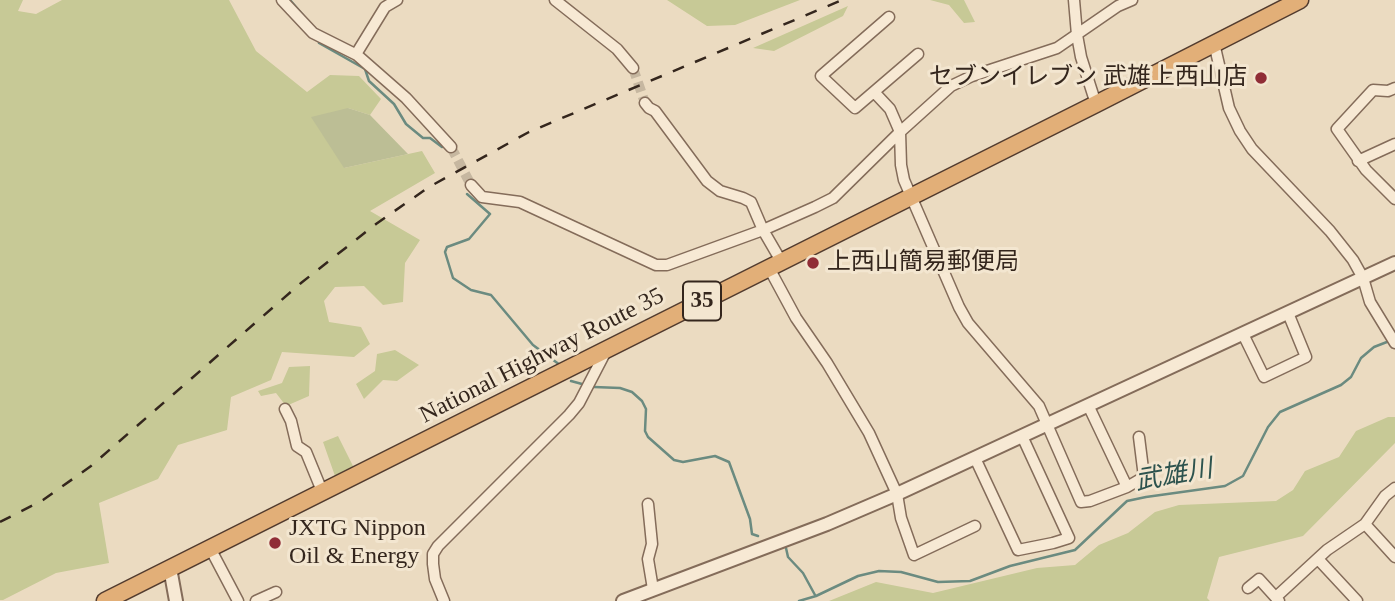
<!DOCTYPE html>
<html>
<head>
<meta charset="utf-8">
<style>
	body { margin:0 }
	canvas { display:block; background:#ebdbc1 }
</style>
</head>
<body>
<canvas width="1395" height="601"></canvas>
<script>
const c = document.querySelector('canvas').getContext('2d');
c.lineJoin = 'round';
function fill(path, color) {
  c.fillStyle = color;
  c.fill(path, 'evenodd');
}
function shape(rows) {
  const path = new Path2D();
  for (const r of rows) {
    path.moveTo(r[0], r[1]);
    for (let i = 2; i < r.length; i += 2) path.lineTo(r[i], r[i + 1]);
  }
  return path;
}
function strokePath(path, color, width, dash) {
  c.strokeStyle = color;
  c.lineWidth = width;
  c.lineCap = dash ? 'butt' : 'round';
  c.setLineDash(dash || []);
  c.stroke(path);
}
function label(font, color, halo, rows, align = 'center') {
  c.font = font + ' "Times New Roman","Noto Sans JP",serif';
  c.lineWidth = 6;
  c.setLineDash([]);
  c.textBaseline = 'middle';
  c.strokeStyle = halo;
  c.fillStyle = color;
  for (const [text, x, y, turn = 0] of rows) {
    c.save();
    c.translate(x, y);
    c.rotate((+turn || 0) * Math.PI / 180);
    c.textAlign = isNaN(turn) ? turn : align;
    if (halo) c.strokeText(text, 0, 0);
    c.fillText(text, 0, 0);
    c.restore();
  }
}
const green = shape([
	[0,0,23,0,18,11,36,14,62,0,229,0,256,51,307,92,330,75,359,76,381,99,370,115,348,108,344,168,422,151,435,173,370,211,420,240,405,263,403,302,383,305,364,286,335,287,324,301,329,322,361,327,370,344,354,357,282,352,271,380,231,397,227,430,178,445,158,479,99,503,109,563,56,573,3,600,0,600],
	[667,0,800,0,735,25,707,26],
	[930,0,964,0,975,22,964,23,949,5],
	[848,6,843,16,774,51,753,48],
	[395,350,419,365,397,381,383,380,364,399,356,384,375,371,377,354],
	[310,366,309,396,286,406,276,393,261,396,258,391,282,383,289,367],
	[1388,417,1395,417,1395,443,1303,536,1219,557,1207,598,1210,601,829,601,876,582,933,593,1037,568,1075,565,1099,545,1128,533,1155,512,1179,505,1276,501,1293,490,1305,471,1339,457,1356,431],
	[338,436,354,468,335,476,323,442]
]);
const cemetery = shape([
	[348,108,370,115,408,154,344,168,311,117]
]);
const stream = shape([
	[290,0,308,21],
	[319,38,319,43,365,69,369,81,394,104,406,124,423,138,430,138,442,147],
	[467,194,490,214,469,239,447,247,445,252,453,278,471,290,491,295,533,345,560,365],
	[571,381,582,384],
	[594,387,620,388,632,392,642,401,646,409,645,431,648,437,674,460,683,462,715,456,729,462,750,519,752,534,758,536],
	[786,548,788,557,803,573,815,595],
	[799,601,816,596,858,576,879,571,901,572,938,582,970,581,1010,566,1075,550,1127,501,1146,497,1225,486,1243,476,1268,427,1280,412,1341,385,1351,377,1361,358,1374,347,1392,340]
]);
const minorTunnel = shape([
	[633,68,645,103],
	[451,147,471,185]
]);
const minor = shape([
	[282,0,313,33,357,55,406,98,451,147],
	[555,0,617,49,633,68],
	[1074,0,1077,35,1081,57,1096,104],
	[889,17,821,76,855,108,918,54],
	[1214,43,1229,108,1240,131,1252,149,1330,231,1353,260,1363,278,1370,302,1395,343],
	[357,55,358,51,385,7,397,0],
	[1395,88,1388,91,1373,90,1337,129,1366,170,1395,199],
	[874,92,890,109,900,132,901,165,904,180,959,307,968,323,1039,406,1081,502,1090,501,1127,487,1144,477,1139,437],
	[645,103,649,108,655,111,707,181,720,191,743,198,751,202,763,230,781,261],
	[1358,161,1395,144],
	[471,185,482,197,520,202,656,265,667,265,763,230,815,207,833,198,900,132,951,86,972,76,1057,48,1118,6,1132,0],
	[769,268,796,318,827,363,869,433,897,494,901,518,914,555,975,526],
	[1243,334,1264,377,1306,357,1288,313],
	[1088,405,1127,487],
	[285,409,291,421,297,446,306,452,322,491],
	[975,458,1018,550,1053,543,1069,538,1022,436],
	[648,504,652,544,648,559,653,589],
	[1365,524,1395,557],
	[210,548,238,601],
	[1318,559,1357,601],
	[1248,588,1259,579,1279,601],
	[1276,597,1327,550,1365,524,1385,496,1395,488],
	[256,601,276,592],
	[444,601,435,579,433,564,433,554,438,546,569,415,579,403,606,351]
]);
const tertiary = shape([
	[170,568,176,601],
	[623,601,827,524,897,494,1395,263]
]);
const trunk = shape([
	[105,601,1096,104,1300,0]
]);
const rail = shape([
	[0,522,43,500,91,466,301,283,376,224,429,187,529,132,842,0]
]);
const markers = [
	[1261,78,7,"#902d36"],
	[813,263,7,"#902d36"],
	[275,543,7,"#902d36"]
];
const shields = [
	[702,301,38]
];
const shieldNames = [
	["35",702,301]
];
const poiNames = [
	["セブンイレブン 武雄上西山店",1247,78,"right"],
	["上西山簡易郵便局",827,263],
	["JXTG Nippon",289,529],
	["Oil & Energy",289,557]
];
const streetNames = [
	["National Highway Route 35",542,356,-27]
];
const waterNames = [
	["武雄川",1174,476,-10]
];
fill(green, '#c7c996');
fill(cemetery, '#bcbe95');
strokePath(stream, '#6b8b80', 2.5);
strokePath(minorTunnel, '#c6b7a0', 10, [10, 5]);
strokePath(minor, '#846c5a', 13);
strokePath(tertiary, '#846c5a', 16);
strokePath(trunk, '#523b2e', 19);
strokePath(minor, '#f7e9d4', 10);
strokePath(tertiary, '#f7e9d4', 12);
strokePath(trunk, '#e2af78', 16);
strokePath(rail, '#34261d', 2.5, [12, 12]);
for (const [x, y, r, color] of markers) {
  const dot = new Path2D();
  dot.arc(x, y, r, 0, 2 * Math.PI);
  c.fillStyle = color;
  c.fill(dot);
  strokePath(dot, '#f3e6d0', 2.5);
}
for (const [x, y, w] of shields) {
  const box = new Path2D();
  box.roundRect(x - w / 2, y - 19.5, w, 39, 5);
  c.fillStyle = '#f3e6d0';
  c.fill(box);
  strokePath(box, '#34261d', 2);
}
label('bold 23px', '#34261d', null, shieldNames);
label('24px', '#34261d', '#f3e6d0', poiNames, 'left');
label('24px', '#34261d', '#f3e6d0', streetNames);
label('italic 26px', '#2d534e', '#f3e6d0', waterNames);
</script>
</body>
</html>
